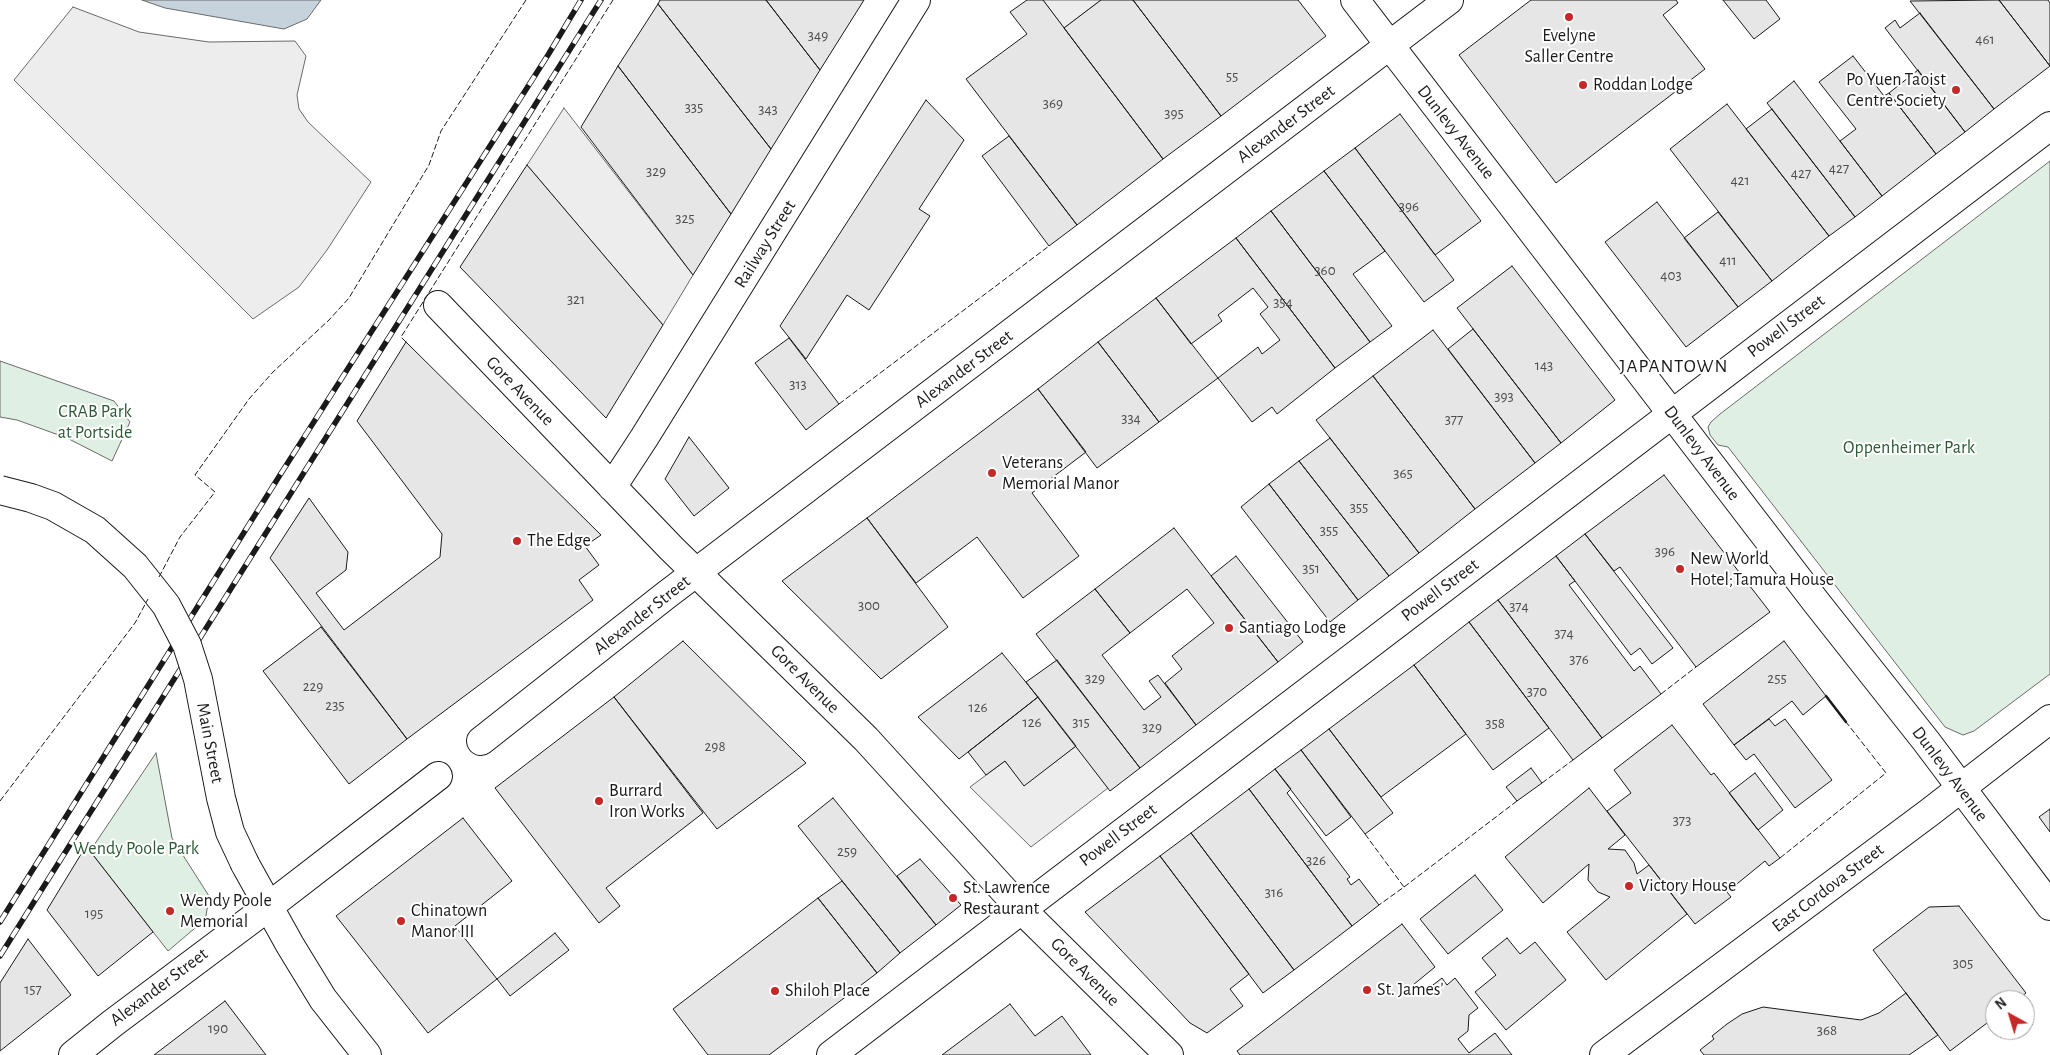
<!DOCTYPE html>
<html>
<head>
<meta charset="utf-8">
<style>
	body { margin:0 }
	#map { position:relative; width:2050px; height:1055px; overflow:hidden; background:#fff; font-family:"Alegreya Sans",sans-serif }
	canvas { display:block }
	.north { position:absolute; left:1985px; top:990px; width:50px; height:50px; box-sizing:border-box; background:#fff; border:1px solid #a3a3a3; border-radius:50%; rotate:321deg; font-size:14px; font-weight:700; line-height:20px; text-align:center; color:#1a1a1a }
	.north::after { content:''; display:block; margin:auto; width:18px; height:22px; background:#c62828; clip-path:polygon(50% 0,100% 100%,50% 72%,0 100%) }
</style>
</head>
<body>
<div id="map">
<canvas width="2050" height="1055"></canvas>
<div class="north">N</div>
</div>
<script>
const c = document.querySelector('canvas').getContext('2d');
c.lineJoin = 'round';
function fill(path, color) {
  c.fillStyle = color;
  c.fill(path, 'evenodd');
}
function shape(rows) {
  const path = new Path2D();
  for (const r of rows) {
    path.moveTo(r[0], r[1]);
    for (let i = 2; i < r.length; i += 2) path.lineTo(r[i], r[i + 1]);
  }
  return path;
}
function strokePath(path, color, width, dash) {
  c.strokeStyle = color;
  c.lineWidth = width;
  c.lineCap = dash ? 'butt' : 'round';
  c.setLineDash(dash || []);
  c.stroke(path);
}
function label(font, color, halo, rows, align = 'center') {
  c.font = font + ' "Alegreya Sans",sans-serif';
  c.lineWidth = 4;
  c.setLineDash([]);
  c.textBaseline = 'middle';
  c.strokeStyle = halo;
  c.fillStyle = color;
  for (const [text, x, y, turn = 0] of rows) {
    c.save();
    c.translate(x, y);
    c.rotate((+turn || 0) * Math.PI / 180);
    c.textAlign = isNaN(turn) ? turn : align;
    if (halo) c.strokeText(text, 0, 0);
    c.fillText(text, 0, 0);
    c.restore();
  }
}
const green = shape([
	[2050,161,2050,674,1974,731,1963,735,1945,727,1728,447,1718,445,1710,435,1708,427,1711,422,1720,414,2050,161],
	[0,361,114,401,130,422,112,461,67,438,17,420,0,417,0,361],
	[156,753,172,838,209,896,206,916,201,923,168,951,90,851,156,753]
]);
const parking = shape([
	[1043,0,1101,0,1064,28,1043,0],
	[73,7,139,32,209,42,295,41,306,56,297,95,299,109,308,122,371,182,327,250,299,287,253,319,14,80,73,7],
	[564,108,693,275,663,325,527,165,564,108],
	[1076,746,1108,788,1031,847,970,787,1005,761,1024,785,1076,746]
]);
const water = shape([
	[142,0,321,0,307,19,284,29,165,8,142,0]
]);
const building = shape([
	[660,0,766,0,820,70,771,149,658,4,660,0],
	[766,0,864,0,820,70,766,0],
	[1027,0,1043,0,1163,159,1077,225,966,79,1027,34,1010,12,1027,0],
	[1101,0,1133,0,1221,116,1163,159,1064,28,1101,0],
	[1133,0,1298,0,1326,36,1221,116,1133,0],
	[1531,0,1676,0,1678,3,1663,15,1705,69,1556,183,1459,55,1531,0],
	[1723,0,1766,0,1780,19,1754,39,1723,0],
	[1999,0,2048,0,2050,3,2050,66,1999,0],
	[1999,0,2050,66,1994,109,1910,1,1999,0],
	[658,4,771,149,731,214,618,66,658,4],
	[1920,13,1994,109,1965,132,1885,28,1895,20,1900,28,1920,13],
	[1853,56,1884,96,1889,93,1936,154,1882,196,1840,141,1856,129,1819,82,1853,56],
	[618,66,731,214,693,275,581,127,618,66],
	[1918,70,1965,132,1936,154,1889,93,1918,70],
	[1794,81,1882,196,1855,217,1767,103,1794,81],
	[926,100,964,140,919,209,930,216,869,310,847,295,806,359,780,326,926,100],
	[1727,104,1829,236,1772,281,1670,149,1727,104],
	[1772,109,1855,217,1829,236,1746,129,1772,109],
	[1400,114,1481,221,1435,255,1355,148,1400,114],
	[1009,136,1077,225,1049,246,982,156,1009,136],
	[1355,148,1454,280,1424,302,1324,171,1355,148],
	[527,165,663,325,606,418,460,267,527,165],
	[1324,171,1385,251,1353,274,1392,326,1370,342,1271,211,1324,171],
	[1657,202,1738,307,1686,347,1605,242,1657,202],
	[1271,211,1370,342,1335,368,1236,238,1271,211],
	[1718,212,1772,281,1738,307,1684,238,1718,212],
	[1236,238,1335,368,1277,414,1272,407,1252,422,1218,378,1258,347,1262,354,1280,340,1260,314,1268,307,1253,288,1218,315,1222,321,1191,344,1156,298,1236,238],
	[1512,266,1615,400,1561,443,1457,308,1512,266],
	[1156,298,1218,378,1159,422,1098,342,1156,298],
	[1473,329,1561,443,1535,463,1448,349,1473,329],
	[1433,330,1535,463,1475,509,1373,376,1433,330],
	[789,338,839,404,806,430,755,363,789,338],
	[406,342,601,535,585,546,599,565,579,580,593,600,407,739,270,558,309,498,348,552,346,570,316,593,344,630,440,557,442,534,357,421,406,342],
	[1098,342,1159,422,1097,468,1038,389,1098,342],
	[1373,376,1475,509,1419,553,1316,420,1373,376],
	[1038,389,1086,452,1032,493,1079,556,1023,598,977,537,916,583,867,518,1038,389],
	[689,437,729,488,694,516,665,479,689,437],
	[1330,438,1419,553,1389,576,1299,461,1330,438],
	[1299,461,1389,576,1358,600,1269,484,1299,461],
	[1664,475,1770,612,1696,667,1620,567,1614,571,1585,534,1664,475],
	[1269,484,1358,600,1330,622,1241,507,1269,484],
	[867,518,948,627,881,679,782,581,867,518],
	[1174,528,1278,662,1196,725,1165,683,1182,669,1172,656,1214,623,1187,589,1130,633,1095,589,1174,528],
	[1585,534,1673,648,1652,664,1640,648,1631,655,1556,556,1585,534],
	[1236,556,1303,642,1278,662,1211,576,1236,556],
	[1556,556,1575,581,1569,585,1634,671,1640,666,1661,694,1602,738,1498,600,1556,556],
	[1095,589,1130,633,1102,655,1144,710,1161,697,1149,681,1158,675,1196,725,1140,768,1036,634,1095,589],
	[1498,600,1602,738,1573,760,1469,622,1498,600],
	[1469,622,1549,728,1493,770,1414,665,1469,622],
	[321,627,407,739,349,784,263,671,321,627],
	[683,641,806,763,717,829,614,697,683,641],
	[1784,641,1826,696,1803,715,1792,701,1734,745,1703,704,1784,641],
	[1002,653,1038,697,959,759,918,717,1002,653],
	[1057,660,1140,768,1110,791,1026,682,1057,660],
	[1414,665,1466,734,1381,797,1329,729,1414,665],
	[614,697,703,813,606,888,620,906,599,923,495,788,614,697],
	[1038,697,1076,746,1024,786,1005,761,986,775,968,752,1038,697],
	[1769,719,1775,726,1785,719,1832,780,1795,808,1754,754,1746,760,1734,745,1769,719],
	[1672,725,1711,775,1714,773,1780,858,1769,866,1765,861,1727,892,1731,897,1695,924,1607,811,1631,793,1614,770,1672,725],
	[1329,729,1393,813,1365,834,1301,750,1329,729],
	[1301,750,1351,817,1326,836,1275,769,1301,750],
	[1531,768,1542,783,1517,801,1506,787,1531,768],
	[1275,769,1291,789,1287,793,1350,877,1347,879,1351,885,1359,879,1379,905,1352,926,1249,789,1275,769],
	[1755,773,1783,810,1758,830,1729,793,1755,773],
	[1589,788,1625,835,1608,849,1625,850,1634,863,1637,874,1649,865,1687,914,1606,980,1567,932,1610,897,1598,892,1588,880,1589,864,1543,903,1505,857,1589,788],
	[1249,789,1352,926,1294,970,1191,833,1249,789],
	[833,798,936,925,900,953,798,826,833,798],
	[2050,809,2050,832,2039,817,2050,809],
	[463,818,512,881,455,926,497,979,428,1033,336,916,463,818],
	[1191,833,1294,970,1263,993,1160,856,1191,833],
	[86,846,153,932,98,976,47,910,86,846],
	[1160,856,1249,974,1230,989,1243,1006,1207,1033,1190,1023,1085,912,1160,856],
	[920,859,961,905,936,925,897,876,920,859],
	[1475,875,1503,910,1448,954,1420,919,1475,875],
	[842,881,900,953,877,973,818,898,842,881],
	[818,898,877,973,769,1055,708,1055,673,1009,818,898],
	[1959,906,2026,993,2017,1000,1995,1000,1995,1017,1950,1051,1873,950,1929,907,1959,906],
	[1402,924,1435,967,1413,985,1420,995,1442,978,1447,985,1455,978,1478,1008,1469,1015,1468,1031,1458,1039,1469,1053,1495,1033,1512,1055,1240,1055,1237,1051,1402,924],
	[555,933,569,950,510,996,497,979,555,933],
	[1507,938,1520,954,1535,942,1566,980,1506,1030,1475,992,1496,975,1482,958,1507,938],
	[28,939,71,995,0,1051,0,983,28,939],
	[1906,993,1938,1035,1909,1055,1704,1055,1700,1050,1714,1039,1712,1036,1727,1024,1742,1014,1763,1007,1861,1020,1879,1013,1906,993],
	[225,1001,266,1055,154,1055,225,1001],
	[1010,1004,1035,1036,1062,1016,1091,1055,942,1055,1010,1004]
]);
const minor = shape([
	[1355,0,1816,602,1926,741,2050,906],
	[438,305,671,548,866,739,1021,909],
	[612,487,644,438,916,0],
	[481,741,665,596,1449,0],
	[245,864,290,945,323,999,367,1055],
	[73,1055,113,1023,268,907,438,776]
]);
const tertiary = shape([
	[1021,909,1169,1055]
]);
const secondary = shape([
	[831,1055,2050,126],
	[1604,1055,1930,812,2050,719]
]);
const rail = shape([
	[0,922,280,475,548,55,581,0],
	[0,956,601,0]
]);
const minorBridge = shape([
	[0,490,31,498,53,506,95,530,135,566,166,605,187,645,198,679,221,798,230,832,245,864]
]);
const fence = shape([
	[406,342,401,337,613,0],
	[839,404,1049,246],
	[159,577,180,537,215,492,195,475,249,399,273,372,329,320,349,298,429,165,441,131,526,0],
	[1661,694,1696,667],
	[1542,783,1573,760],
	[0,801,135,623,148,599],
	[1365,834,1404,887,1379,905],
	[1780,858,1886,773,1846,722],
	[1404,887,1517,801]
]);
const wall = shape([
	[1826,696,1846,722]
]);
const markers = [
	[1569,17,5,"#c62828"],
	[1583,85,5,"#c62828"],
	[1956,90,5,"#c62828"],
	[992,473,5,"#c62828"],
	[517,541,5,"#c62828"],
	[1680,569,5,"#c62828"],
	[1229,628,5,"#c62828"],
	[599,801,5,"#c62828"],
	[1629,886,5,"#c62828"],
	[953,898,5,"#c62828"],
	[170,911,5,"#c62828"],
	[401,921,5,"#c62828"],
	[1367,990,5,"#c62828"],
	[775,991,5,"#c62828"]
];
const numberNames = [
	["349",818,35],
	["461",1985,39],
	["55",1232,76],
	["369",1053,103],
	["335",694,107],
	["343",768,109],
	["395",1174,113],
	["427",1839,168],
	["329",656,171],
	["427",1801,173],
	["421",1740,180],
	["396",1409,206],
	["325",685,218],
	["411",1728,260],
	["360",1325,270],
	["403",1671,275],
	["321",576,299],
	["354",1283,302],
	["143",1544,365],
	["313",798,384],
	["393",1504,396],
	["334",1131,418],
	["377",1454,419],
	["365",1403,473],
	["355",1359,507],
	["355",1329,530],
	["396",1665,551],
	["351",1311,568],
	["300",869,605],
	["374",1519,606],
	["374",1564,633],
	["376",1579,659],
	["329",1095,678],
	["255",1777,678],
	["229",313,686],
	["370",1537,691],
	["235",335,705],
	["126",978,707],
	["126",1032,722],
	["315",1081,722],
	["358",1495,723],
	["329",1152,727],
	["298",715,746],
	["373",1682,820],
	["259",847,851],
	["326",1316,860],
	["316",1274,892],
	["195",94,913],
	["305",1963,963],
	["157",33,989],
	["190",218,1028],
	["368",1827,1030]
];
const poiNames = [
	["Evelyne",1569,36,"center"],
	["Saller Centre",1569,57,"center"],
	["Po Yuen Taoist",1946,80,"right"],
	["Centre Society",1946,101,"right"],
	["Roddan Lodge",1593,85],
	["Veterans",1002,463],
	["Memorial Manor",1002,484],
	["The Edge",527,541],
	["New World",1690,559],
	["Hotel;Tamura House",1690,580],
	["Santiago Lodge",1239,628],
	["Burrard",609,791],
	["Iron Works",609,812],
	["Victory House",1639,886],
	["St. Lawrence",963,888],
	["Restaurant",963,909],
	["Wendy Poole",180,901],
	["Memorial",180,922],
	["Chinatown",411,911],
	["Manor III",411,932],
	["St. James'",1377,990],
	["Shiloh Place",785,991]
];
const streetNames = [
	["Alexander Street",1286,124,-37],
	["Dunlevy Avenue",1456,132,52],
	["Railway Street",765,244,-58],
	["Powell Street",1786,326,-37],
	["Alexander Street",964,369,-37],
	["Gore Avenue",520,391,46],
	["Dunlevy Avenue",1702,453,53],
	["Powell Street",1440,590,-37],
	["Alexander Street",642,615,-38],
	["Gore Avenue",805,679,45],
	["Main Street",210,743,79],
	["Dunlevy Avenue",1950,774,53],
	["Powell Street",1118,835,-37],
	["East Cordova Street",1828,888,-37],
	["Gore Avenue",1085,972,45],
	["Alexander Street",159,987,-37]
];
const parkNames = [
	["CRAB Park",95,412],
	["at Portside",95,433],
	["Oppenheimer Park",1909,448],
	["Wendy Poole Park",136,849]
];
const neighbourhoodNames = [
	["JAPANTOWN",1674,366]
];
fill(green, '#e0efe3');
strokePath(green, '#6a6a6a', 1);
fill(parking, '#ededed');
strokePath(parking, '#6a6a6a', 1);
fill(water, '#c6d2dc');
strokePath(water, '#6a6a6a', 1);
fill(building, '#e6e6e6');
strokePath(building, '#1a1a1a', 1);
strokePath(minor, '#1a1a1a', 30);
strokePath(tertiary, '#1a1a1a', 30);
strokePath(secondary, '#1a1a1a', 30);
strokePath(minor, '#fff', 28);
strokePath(tertiary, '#fff', 28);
strokePath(secondary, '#fff', 28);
strokePath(rail, '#1a1a1a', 5.5);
strokePath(rail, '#fff', 4, [11]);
strokePath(minorBridge, '#1a1a1a', 30, []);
strokePath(minorBridge, '#fff', 28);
strokePath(fence, '#1a1a1a', 1, [6, 2.5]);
strokePath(wall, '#1a1a1a', 2.5);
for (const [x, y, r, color] of markers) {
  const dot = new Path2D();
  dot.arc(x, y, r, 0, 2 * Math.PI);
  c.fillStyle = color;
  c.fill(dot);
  strokePath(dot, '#fff', 2);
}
label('15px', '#4d4d4d', null, numberNames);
label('18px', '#1a1a1a', '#fff', poiNames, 'left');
label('18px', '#1a1a1a', '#fff', streetNames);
label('18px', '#2b5a34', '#fff', parkNames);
c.letterSpacing = '1px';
label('19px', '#1a1a1a', '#fff', neighbourhoodNames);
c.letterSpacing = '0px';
</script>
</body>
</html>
